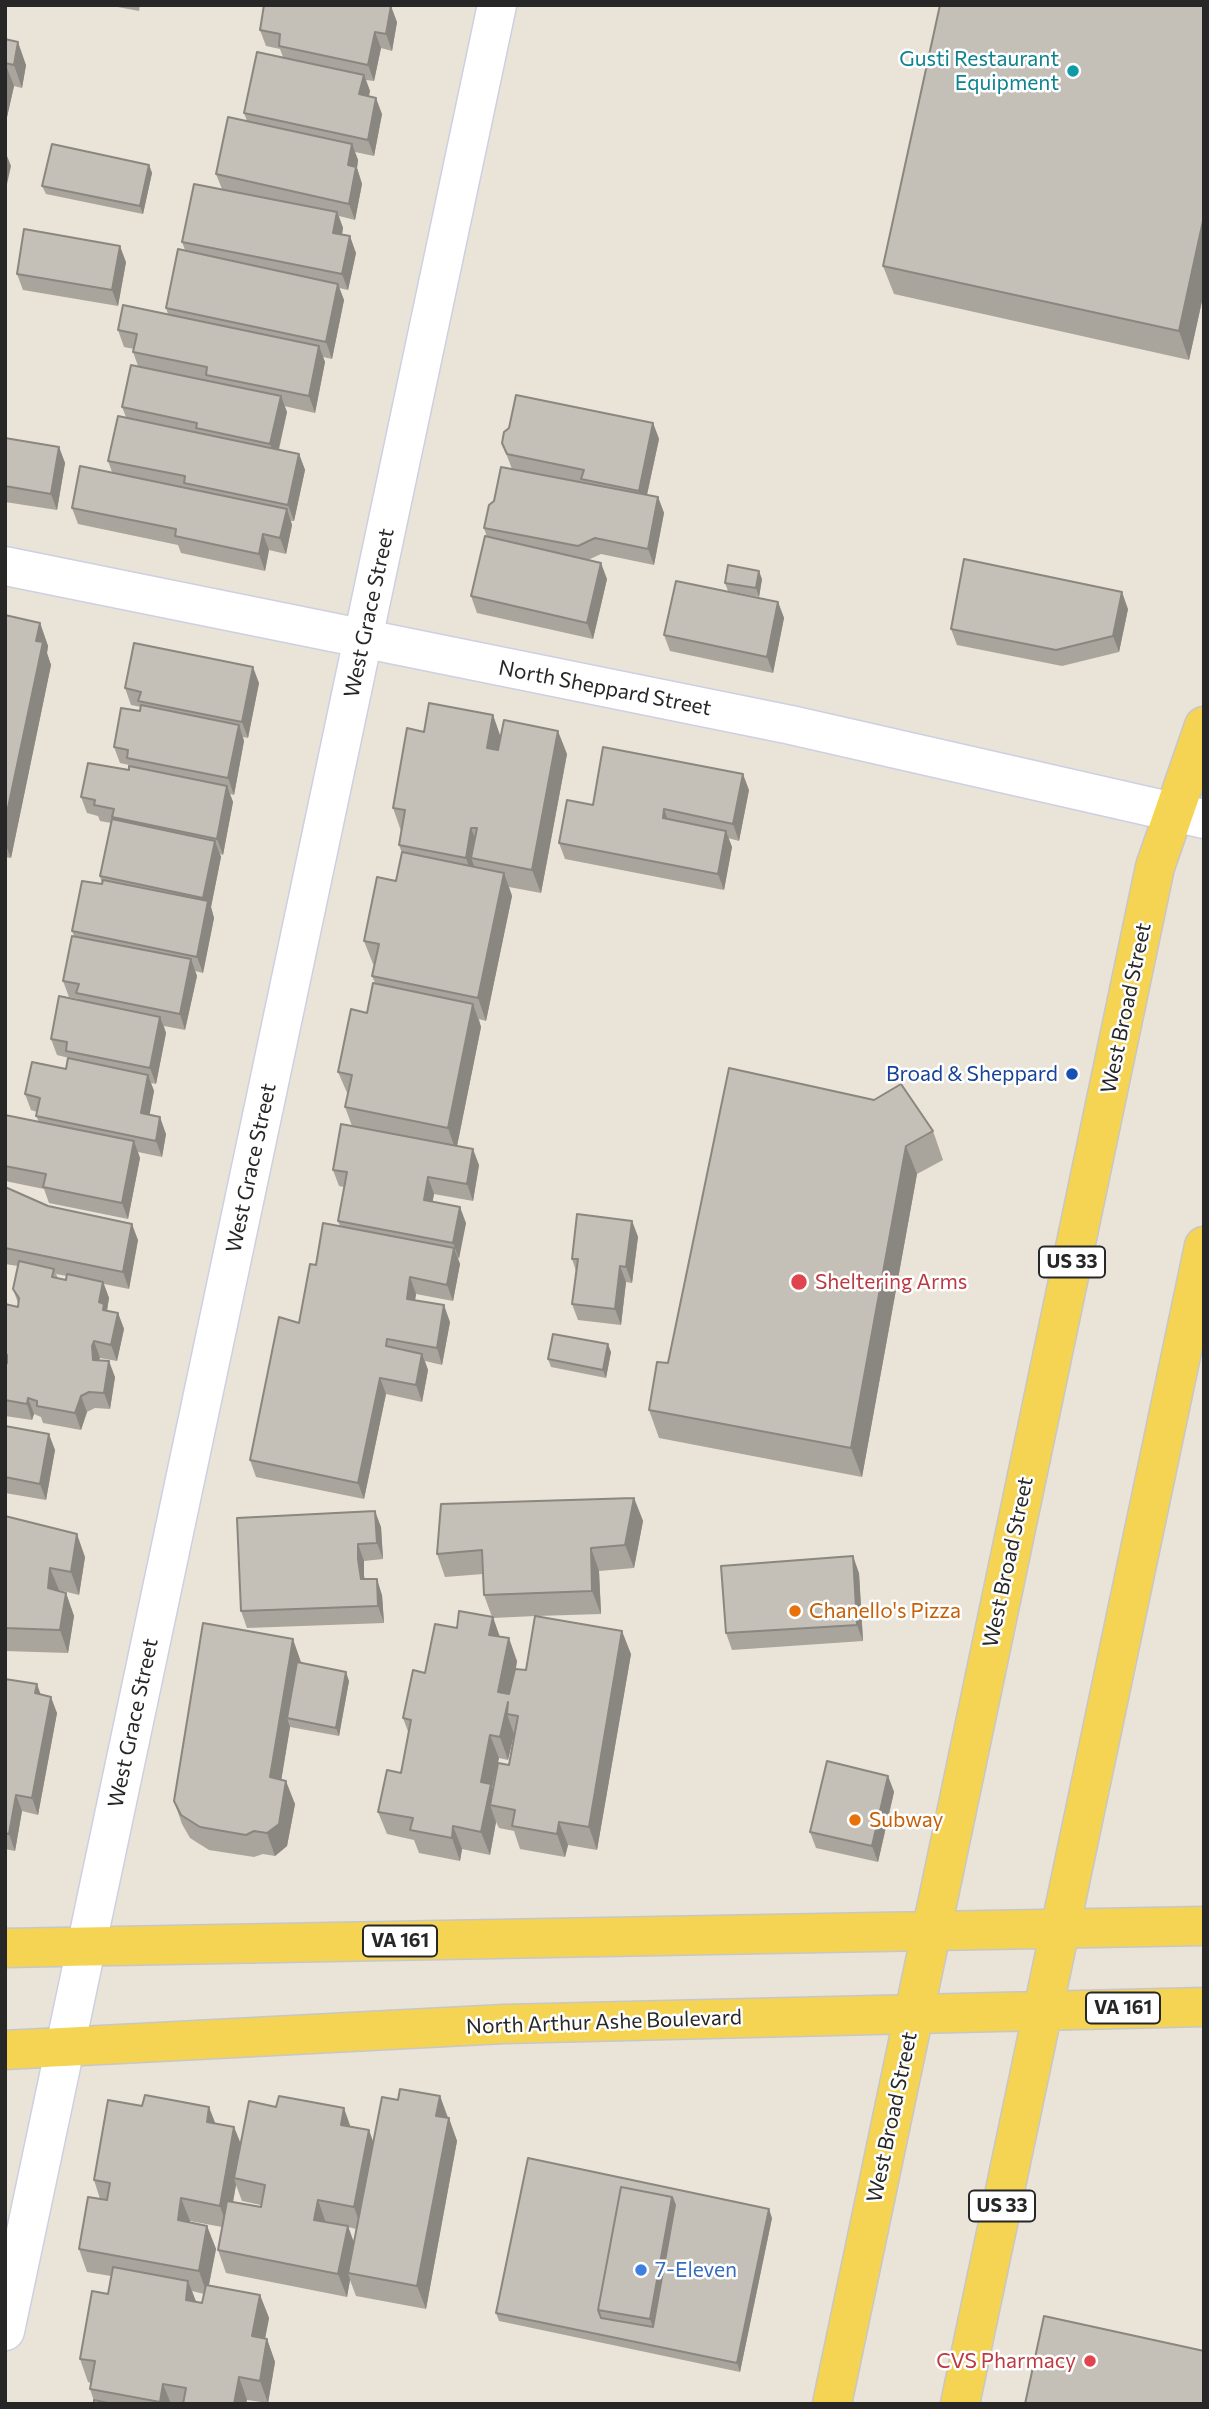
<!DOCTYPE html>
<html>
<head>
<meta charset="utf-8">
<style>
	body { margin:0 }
	#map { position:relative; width:1209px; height:2409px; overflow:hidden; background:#eae3d7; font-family:Commissioner,sans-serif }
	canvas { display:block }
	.frame { position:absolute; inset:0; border:7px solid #272727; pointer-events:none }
</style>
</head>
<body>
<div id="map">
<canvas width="1209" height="2409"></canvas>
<div class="frame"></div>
</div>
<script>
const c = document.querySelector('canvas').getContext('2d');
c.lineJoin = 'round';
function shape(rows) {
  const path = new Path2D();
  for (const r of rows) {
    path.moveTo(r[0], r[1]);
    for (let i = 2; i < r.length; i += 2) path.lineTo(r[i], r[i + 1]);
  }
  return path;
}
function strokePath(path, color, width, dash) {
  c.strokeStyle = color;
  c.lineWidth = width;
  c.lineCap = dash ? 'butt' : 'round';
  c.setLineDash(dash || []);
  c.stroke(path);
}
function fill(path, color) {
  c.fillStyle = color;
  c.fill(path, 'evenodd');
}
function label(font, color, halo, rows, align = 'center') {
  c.font = font + ' Commissioner,sans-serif';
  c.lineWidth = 5;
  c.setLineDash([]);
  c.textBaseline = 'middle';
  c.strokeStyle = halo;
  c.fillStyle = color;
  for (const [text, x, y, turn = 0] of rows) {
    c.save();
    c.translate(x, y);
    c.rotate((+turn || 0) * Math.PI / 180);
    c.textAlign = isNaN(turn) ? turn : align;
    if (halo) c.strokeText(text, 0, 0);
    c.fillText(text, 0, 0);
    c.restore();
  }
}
const minor = shape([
	[5,566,791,725,1204,819],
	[5,2331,497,5]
]);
const major = shape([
	[5,1948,1204,1926],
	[5,2050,504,2024,1204,2007],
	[832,2404,1155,867,1204,726],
	[960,2404,1204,1246]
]);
const wall = shape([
	[107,5,140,5,139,11],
	[1204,5,1204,292,1189,360,894,294,883,266],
	[397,22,392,51,381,48,374,81,366,80,370,91,369,96,382,114,374,156,355,152,358,160,357,168,362,184,355,220,339,216,343,228,342,235,356,253,348,290,339,288,344,300,332,359,323,357,325,362,315,413,284,406,287,412,279,450,299,454,305,470,294,521,291,521,292,525,286,554,269,550,265,571,181,553,178,545,78,524,72,508,112,472,108,461,126,417,122,407,138,366,133,352,134,349,124,347,118,330,168,314,166,308,185,250,182,242,222,189,216,174,247,121,244,113,283,57,280,49,266,46,260,30],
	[5,39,26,65,22,88,14,86,5,126],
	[149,165,152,173,143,214,46,194,42,186],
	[126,262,118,306,23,290,17,274],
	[653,423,659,439,647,495,658,497,664,513,654,565,601,554,588,560,607,579,593,639,477,613,471,596,487,537,484,528,494,501,512,469,502,443],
	[5,438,59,447,65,463,57,510,5,502],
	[762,579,759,597,728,591,725,583],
	[778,602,784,618,773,673,670,651,664,635],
	[1128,609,1119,652,1062,666,957,645,951,629],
	[5,615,40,623,48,646,47,653,51,665,11,858,5,857],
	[259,683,248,738,243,737,244,741,234,795,230,794,233,802,223,855,220,854,221,857,211,907,214,918,203,973,195,971,197,976,185,1030,164,1026,166,1033,156,1084,151,1083,154,1091,149,1115,166,1134,162,1157,138,1152,140,1158,128,1219,49,1203,44,1189,5,1181,5,1115,39,1122,36,1116,37,1112,31,1110,25,1094,66,1069,69,1058,57,1055,51,1039,79,1000,79,999,69,997,63,981,74,936,72,931,102,884,100,876,111,823,100,821,98,816,87,813,81,797,129,770,130,767,129,765,120,763,114,747,140,711,141,708,141,707,131,705,125,688],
	[493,715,500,736,567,754,541,893,509,887,512,896,486,1021,479,1019,481,1027,457,1146,479,1165,473,1201,434,1194,432,1202,466,1223,458,1259,460,1264,453,1301,416,1294,415,1300,450,1322,442,1365,425,1361,428,1370,422,1402,386,1394,364,1499,256,1477,250,1460,299,1323,316,1265,340,1226,338,1221,344,1187,339,1186,333,1170,352,1126,345,1107,348,1095,338,1072,367,1013,375,983,372,976,375,964,373,964,364,941,396,881,402,853,399,845,401,831,393,808,424,732],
	[749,790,739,841,728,838,732,847,724,890,565,859,559,843,593,805],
	[729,1068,933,1131,943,1160,917,1174,862,1477,659,1438,649,1410,668,1363],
	[5,1187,48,1206,138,1240,129,1289,104,1284,109,1298,107,1311,118,1313,124,1329,117,1361,100,1358,99,1360,115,1377,110,1409,95,1408,87,1412,81,1430,43,1423,41,1417,34,1414,32,1420,5,1416,5,1304,18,1307,18,1303,13,1289,18,1266,5,1264],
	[56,1274,67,1276,66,1280,58,1278],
	[632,1221,638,1237,632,1283,626,1282,621,1325,578,1320,572,1304,576,1271,572,1259],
	[611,1352,606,1378,551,1367,548,1359],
	[5,1426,55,1450,46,1500,5,1493],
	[634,1498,643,1521,634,1568,599,1571,601,1614,537,1616,631,1654,597,1850,568,1845,565,1857,520,1849,514,1831,499,1828,496,1822,490,1855,462,1849,460,1861,419,1853,414,1840,387,1834,378,1812,401,1773,409,1734,403,1718,425,1673,457,1628,492,1617,484,1595,483,1574,445,1577,437,1554],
	[535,1616,526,1670,516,1669,517,1661,499,1636,493,1618],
	[514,1734,509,1765,493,1790,492,1788,499,1758,508,1760],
	[5,1516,85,1557,79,1595,59,1590,66,1593,74,1616,68,1653,5,1651],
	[381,1527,383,1559,364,1561,364,1579,382,1595,384,1623,247,1628,241,1611],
	[859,1573,863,1641,732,1650,726,1633],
	[301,1662,301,1663,349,1681,339,1736,290,1727,281,1780,295,1804,287,1846,275,1856,263,1854,254,1857,209,1850,190,1838,182,1824,174,1801],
	[5,1679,40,1694,57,1713,38,1815,22,1811,15,1851,5,1849],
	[888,1776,894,1792,878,1862,816,1848,810,1832],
	[440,2096,457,2141,426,2309,356,2296,350,2280,347,2297,226,2273,218,2250,222,2227,190,2221,190,2222,207,2226,216,2249,209,2285,260,2295,269,2318,265,2339,267,2339,275,2362,268,2403,247,2400,246,2404,94,2404,94,2401,90,2389,91,2383,88,2382,80,2359,108,2294,111,2276,87,2272,79,2249,100,2199,94,2180,215,2123,234,2127,241,2144,350,2126,369,2130,373,2142,398,2100],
	[236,2185,242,2201,261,2205,261,2207,233,2202],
	[348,2227,356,2229,354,2242],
	[192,2291,204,2294,202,2303,196,2302],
	[772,2218,740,2372,499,2321,496,2313]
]);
const shadedWall = shape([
	[391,6,397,22,392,51,386,34],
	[375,32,381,48,374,81,368,65],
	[18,42,26,65,22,88,14,65],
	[5,63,14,86,5,126],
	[364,75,370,91,365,110,359,94],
	[376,98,382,114,374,156,368,140],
	[352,144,358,160,357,168,362,184,355,220,349,204,348,165],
	[5,151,11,166,5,193],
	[149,165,152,173,143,214,140,206],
	[337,212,343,228,339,250,333,233],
	[1204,216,1204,292,1189,360,1179,331],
	[350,236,356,253,348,290,342,274],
	[120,246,126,262,118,306,112,290],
	[338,284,344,300,332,359,326,342],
	[319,346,325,362,315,413,309,396],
	[281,396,287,412,276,460,270,444],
	[653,423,659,439,644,508,639,491],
	[59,447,65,463,57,510,51,494],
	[299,454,305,470,294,521,288,505],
	[658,497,664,513,654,565,648,549],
	[287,509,292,525,286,554,280,538],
	[263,534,269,550,265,571,259,554],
	[601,563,607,579,593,639,587,623],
	[759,571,762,579,759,597,756,588],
	[1122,592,1128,609,1119,652,1113,636],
	[778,602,784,618,773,673,767,657],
	[40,623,48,646,47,653,51,665,11,858,5,843,5,822,36,641],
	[253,667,259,683,248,738,242,722],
	[493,715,501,738,496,771,487,748],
	[239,725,244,741,234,795,228,778],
	[558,731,567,754,541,893,532,870],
	[743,774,749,790,739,841,733,824],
	[227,786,233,802,223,855,217,839],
	[664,809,670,826,663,818],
	[471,828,480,850,471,858,476,870,474,881,466,858],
	[726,831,732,847,724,890,718,874],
	[215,841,221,857,211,907,214,918,203,973,197,957,207,908,203,898],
	[504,873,512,896,486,1021,478,998],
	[191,959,197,976,185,1030,180,1014],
	[473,1004,481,1027,456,1151,448,1128],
	[160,1017,166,1033,156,1084,150,1068],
	[148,1075,154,1091,147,1129,141,1113],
	[160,1117,166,1134,162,1157,156,1141],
	[134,1141,140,1158,128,1219,122,1203],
	[906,1146,917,1174,862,1477,851,1448],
	[473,1149,479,1165,473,1201,467,1184],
	[428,1177,434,1194,430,1216,424,1200],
	[460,1207,466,1223,459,1259,453,1243],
	[632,1221,638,1237,632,1283,626,1267],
	[132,1224,138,1240,129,1289,123,1272],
	[454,1248,460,1264,453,1301,447,1285],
	[620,1266,626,1282,621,1325,615,1309],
	[410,1277,416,1294,413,1315,407,1299],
	[103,1282,109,1298,107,1310,109,1326,99,1302],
	[444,1305,450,1322,442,1365,437,1348],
	[118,1313,124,1329,117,1361,111,1345],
	[94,1341,100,1358,98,1362,93,1360,92,1346],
	[608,1344,611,1352,606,1378,603,1370],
	[422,1354,428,1370,422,1402,416,1385],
	[109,1361,115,1377,110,1409,104,1393],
	[380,1378,386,1394,364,1499,358,1483],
	[81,1396,87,1412,81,1430,75,1413],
	[28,1398,34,1414,32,1420,27,1404],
	[49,1434,55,1450,46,1500,40,1484],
	[634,1498,643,1521,634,1568,625,1545],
	[375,1511,381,1527,383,1559,377,1543],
	[77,1534,85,1557,79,1595,71,1572],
	[358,1544,364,1561,364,1575,367,1595,361,1579,358,1559],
	[591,1548,599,1571,601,1614,592,1591],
	[853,1556,859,1573,863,1641,857,1625],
	[50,1568,59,1590,56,1611,48,1588],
	[377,1579,382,1595,384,1623,378,1606],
	[66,1593,74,1616,68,1653,60,1630],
	[493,1617,501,1640,489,1635],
	[622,1631,631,1654,597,1850,589,1827],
	[509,1638,517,1661,507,1714,514,1734,508,1760,500,1737,498,1692],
	[293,1639,301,1662,292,1719,287,1718,290,1727,278,1800,270,1777],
	[346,1672,349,1681,339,1736,336,1728],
	[37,1684,43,1701,35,1693],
	[51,1697,57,1713,38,1815,32,1798],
	[490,1735,499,1758,492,1788,499,1807,490,1805,496,1822,490,1855,481,1832,481,1782],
	[888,1776,894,1792,878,1862,872,1846],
	[286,1781,295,1804,287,1846,275,1856,267,1833],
	[16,1795,22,1811,15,1851,9,1834],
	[559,1822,568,1845,565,1857,557,1834],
	[453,1826,462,1849,460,1861,452,1838],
	[440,2096,448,2119,436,2116],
	[209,2107,218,2130,207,2122],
	[344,2108,352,2131,341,2125],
	[449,2118,457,2141,426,2309,417,2286],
	[234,2127,243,2150,234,2178,236,2185,228,2229,220,2206],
	[369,2130,377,2153,362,2230,354,2207],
	[672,2197,678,2213,656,2335,650,2319],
	[181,2198,190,2221,186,2243,178,2220],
	[318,2200,326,2223,314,2220],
	[769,2209,772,2218,740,2372,737,2363],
	[207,2226,216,2249,207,2294,199,2271],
	[348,2226,356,2249,348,2273,350,2280,347,2297,338,2274],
	[188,2281,197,2304,186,2300],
	[260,2295,269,2318,261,2359,252,2336],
	[267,2339,275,2362,268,2403,260,2381],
	[239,2377,247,2400,246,2404,234,2404],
	[163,2384,171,2404,161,2404,160,2402]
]);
const building = shape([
	[264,5,389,5,391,6,386,34,375,32,368,65,279,46,280,34,260,30,264,5],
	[940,5,1204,5,1204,216,1179,331,883,266,940,5],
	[5,39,18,42,14,65,5,63,5,39],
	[257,52,364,75,359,94,376,98,368,140,244,113,257,52],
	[228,117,352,144,348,165,356,167,349,204,216,174,228,117],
	[52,144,149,165,140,206,42,186,52,144],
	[194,184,337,212,333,233,350,236,342,274,182,242,194,184],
	[24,229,120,246,112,290,17,274,24,229],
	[178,249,338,284,326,342,166,308,178,249],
	[123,305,319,346,309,396,206,375,207,367,133,352,137,334,118,330,123,305],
	[131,365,281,396,270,444,196,428,197,423,122,407,131,365],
	[516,395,653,423,639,491,581,479,584,470,507,454,502,443,504,432,509,428,516,395],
	[118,416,299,454,288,505,184,483,185,476,108,461,118,416],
	[5,438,59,447,51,494,5,486,5,438],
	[80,466,287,509,280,538,263,534,259,554,175,536,176,529,72,508,80,466],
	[501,467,658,497,648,549,595,538,578,546,484,528,489,505,494,501,501,467],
	[485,536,601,563,587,623,471,596,485,536],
	[964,559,1122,592,1113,636,1056,650,951,629,964,559],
	[728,565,759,571,756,588,725,583,728,565],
	[676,581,778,602,767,657,664,635,676,581],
	[5,615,40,623,36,641,43,642,5,822,5,615],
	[134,643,253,667,242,722,138,701,141,692,125,688,134,643],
	[429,703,493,715,487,748,498,750,504,720,558,731,532,870,471,858,477,828,471,828,466,858,399,845,405,810,393,808,407,728,424,732,429,703],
	[141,705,239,725,228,778,127,758,128,750,114,747,121,708,140,711,141,705],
	[603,747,743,774,733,824,664,809,663,818,726,831,718,874,559,843,567,800,593,805,603,747],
	[88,763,129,770,129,766,227,786,217,839,112,817,114,809,94,805,95,800,81,797,88,763],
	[112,819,215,841,203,898,100,876,112,819],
	[402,852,504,873,478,998,372,976,379,944,364,941,377,877,396,881,402,852],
	[103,880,208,901,197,957,72,931,82,881,102,884,103,880],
	[72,936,191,959,180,1014,76,993,79,984,63,981,72,936],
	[373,983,473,1004,448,1128,345,1107,352,1075,338,1072,351,1009,367,1013,373,983],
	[59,996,160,1017,150,1068,66,1051,67,1042,51,1039,59,996],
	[68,1058,148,1075,141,1113,160,1117,156,1141,36,1116,40,1098,25,1094,32,1062,66,1069,68,1058],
	[729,1068,874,1100,901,1084,933,1131,906,1146,851,1448,649,1410,657,1362,668,1363,729,1068],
	[5,1115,134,1141,122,1203,43,1187,46,1174,5,1166,5,1115],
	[341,1124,473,1149,467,1184,428,1177,424,1200,460,1207,453,1243,338,1221,347,1172,333,1170,341,1124],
	[5,1187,48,1206,132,1224,123,1272,5,1248,5,1187],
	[577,1214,632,1221,626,1267,620,1266,615,1309,572,1304,578,1259,572,1259,577,1214],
	[323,1223,454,1248,447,1285,410,1277,407,1299,444,1305,437,1348,387,1339,386,1346,422,1354,416,1385,380,1378,358,1483,250,1460,279,1317,299,1323,310,1264,316,1265,323,1223],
	[19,1261,54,1269,52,1277,66,1280,67,1274,103,1282,99,1302,104,1304,103,1310,118,1313,111,1345,94,1341,92,1346,93,1360,109,1361,104,1393,89,1392,81,1396,75,1413,37,1406,37,1401,28,1398,27,1404,5,1400,5,1364,7,1363,7,1355,5,1354,5,1304,18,1307,19,1298,13,1289,19,1261],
	[553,1334,608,1344,603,1370,548,1359,553,1334],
	[5,1426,49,1434,40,1484,5,1477,5,1426],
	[634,1498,625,1545,591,1548,592,1591,484,1595,482,1550,437,1554,441,1504,634,1498],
	[375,1511,377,1543,358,1544,358,1559,361,1579,377,1579,378,1606,241,1611,237,1518,375,1511],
	[5,1516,77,1534,71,1572,50,1568,48,1588,66,1593,60,1630,5,1628,5,1516],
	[853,1556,857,1625,726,1633,721,1566,853,1556],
	[459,1611,493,1617,489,1635,509,1638,498,1692,509,1694,515,1669,526,1670,535,1616,622,1631,589,1827,559,1822,557,1834,512,1826,515,1810,490,1805,498,1763,509,1765,518,1716,507,1714,508,1702,500,1737,490,1735,481,1782,491,1784,481,1832,453,1826,452,1838,410,1830,413,1818,378,1812,387,1770,401,1773,411,1720,403,1718,413,1670,425,1673,435,1624,457,1628,459,1611],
	[203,1623,293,1639,270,1777,286,1781,279,1824,267,1833,254,1831,246,1835,200,1827,181,1815,174,1801,203,1623],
	[297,1662,346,1672,336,1728,287,1718,297,1662],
	[5,1679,37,1684,35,1693,51,1697,32,1798,16,1795,9,1834,5,1833,5,1679],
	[827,1761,888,1776,872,1846,810,1832,827,1761],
	[400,2089,440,2096,436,2116,449,2118,417,2286,348,2273,382,2097,398,2100,400,2089],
	[145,2095,209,2107,207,2122,234,2127,220,2206,181,2198,178,2220,207,2226,199,2271,79,2249,88,2197,107,2200,110,2183,94,2180,108,2100,142,2106,145,2095],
	[279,2096,344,2108,341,2125,369,2130,354,2207,318,2200,314,2220,348,2226,338,2274,218,2250,227,2201,261,2207,265,2185,234,2178,249,2101,276,2107,279,2096],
	[528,2158,769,2209,737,2363,496,2313,528,2158],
	[621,2187,672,2197,675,2205,653,2327,601,2318,598,2310,621,2187],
	[621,2187,672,2197,650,2319,598,2310,621,2187],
	[113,2267,188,2281,186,2300,202,2303,206,2285,260,2295,252,2336,267,2339,260,2381,239,2377,234,2404,183,2404,186,2388,163,2384,160,2402,90,2389,95,2361,80,2359,92,2291,108,2294,113,2267],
	[1044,2316,1204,2351,1204,2404,1025,2404,1044,2316],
	[94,2400,113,2404,94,2404,94,2400]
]);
const markers = [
	[1073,71,7,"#0f9aa8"],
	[1072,1074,7,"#1a4fb4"],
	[799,1282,9,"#e0444e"],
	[795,1611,7,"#e8710a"],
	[855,1820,7,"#e8710a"],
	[641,2270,7,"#3f7fe0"],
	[1090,2361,7,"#e0444e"]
];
const shields = [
	[1072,1262,66],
	[400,1941,74],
	[1123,2008,74],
	[1002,2206,66]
];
const shieldNames = [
	["US 33",1072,1262],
	["VA 161",400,1941],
	["VA 161",1123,2008],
	["US 33",1002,2206]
];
const cultureNames = [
	["Gusti Restaurant",1059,59],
	["Equipment",1059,83]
];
const streetNames = [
	["West Grace Street",369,613,-78],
	["North Sheppard Street",605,688,11],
	["West Broad Street",1126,1008,-78],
	["West Grace Street",251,1168,-78],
	["West Broad Street",1008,1562,-78],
	["West Grace Street",133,1723,-78],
	["North Arthur Ashe Boulevard",604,2022,-2],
	["West Broad Street",892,2117,-78]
];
const transitNames = [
	["Broad & Sheppard",1058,1074]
];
const healthNames = [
	["Sheltering Arms",815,1282],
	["CVS Pharmacy",1076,2361,"right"]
];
const foodNames = [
	["Chanello's Pizza",809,1611],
	["Subway",869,1820]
];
const shopNames = [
	["7-Eleven",655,2270]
];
strokePath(minor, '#cdd0e1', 41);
strokePath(major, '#c7c7c7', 41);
strokePath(minor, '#fff', 38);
strokePath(major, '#f4d452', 38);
fill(wall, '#a9a59d');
fill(shadedWall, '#8a8680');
fill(building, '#c5c0b7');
strokePath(building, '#8a8680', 2);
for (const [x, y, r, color] of markers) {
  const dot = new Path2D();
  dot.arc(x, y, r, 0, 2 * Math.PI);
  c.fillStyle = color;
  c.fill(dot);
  strokePath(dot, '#fff', 2.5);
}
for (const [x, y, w] of shields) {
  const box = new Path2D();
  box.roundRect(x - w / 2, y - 15.5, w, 31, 5);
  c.fillStyle = '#fff';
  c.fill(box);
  strokePath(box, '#272727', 2);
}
label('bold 19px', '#272727', null, shieldNames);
label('21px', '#0d838f', '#fff', cultureNames, 'right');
label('21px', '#272727', '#fff', streetNames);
label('21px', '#164399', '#fff', transitNames, 'right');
label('21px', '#be3a42', '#fff', healthNames, 'left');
label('21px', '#c56008', '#fff', foodNames, 'left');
label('21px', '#366cbe', '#fff', shopNames, 'left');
</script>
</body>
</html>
